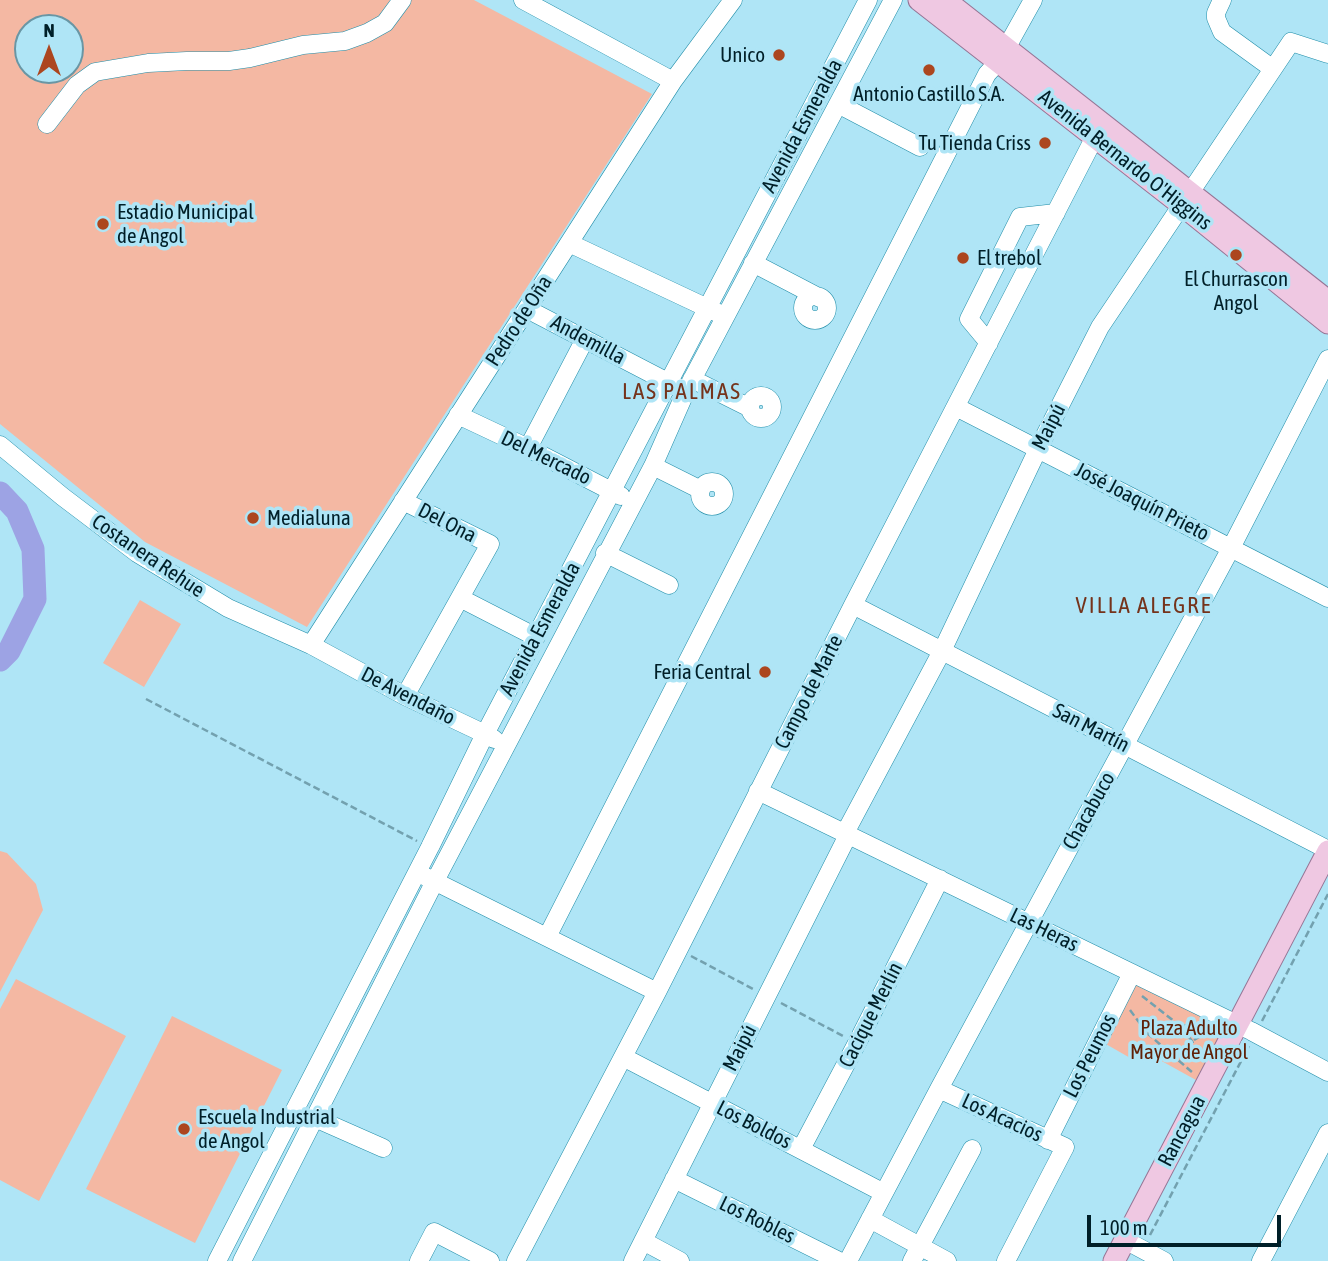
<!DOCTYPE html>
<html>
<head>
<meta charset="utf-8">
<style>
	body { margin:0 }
	#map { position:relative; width:1328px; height:1261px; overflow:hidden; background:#afe5f6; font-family:"Asap Condensed",sans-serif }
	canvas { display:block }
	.north { position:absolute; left:14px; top:14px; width:70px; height:70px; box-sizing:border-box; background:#afe5f6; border:2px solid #6996a4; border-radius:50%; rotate:0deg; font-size:19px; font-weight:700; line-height:28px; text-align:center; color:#001f28 }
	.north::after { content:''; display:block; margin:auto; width:24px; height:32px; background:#ac461f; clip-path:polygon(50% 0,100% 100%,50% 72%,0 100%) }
	.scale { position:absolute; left:1087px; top:1215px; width:194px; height:32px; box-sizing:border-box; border:4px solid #001f28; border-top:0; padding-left:9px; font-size:21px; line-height:24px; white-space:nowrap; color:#001f28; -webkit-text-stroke:5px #afe5f6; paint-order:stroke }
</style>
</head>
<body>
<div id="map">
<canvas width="1328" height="1261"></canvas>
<div class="north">N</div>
<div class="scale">100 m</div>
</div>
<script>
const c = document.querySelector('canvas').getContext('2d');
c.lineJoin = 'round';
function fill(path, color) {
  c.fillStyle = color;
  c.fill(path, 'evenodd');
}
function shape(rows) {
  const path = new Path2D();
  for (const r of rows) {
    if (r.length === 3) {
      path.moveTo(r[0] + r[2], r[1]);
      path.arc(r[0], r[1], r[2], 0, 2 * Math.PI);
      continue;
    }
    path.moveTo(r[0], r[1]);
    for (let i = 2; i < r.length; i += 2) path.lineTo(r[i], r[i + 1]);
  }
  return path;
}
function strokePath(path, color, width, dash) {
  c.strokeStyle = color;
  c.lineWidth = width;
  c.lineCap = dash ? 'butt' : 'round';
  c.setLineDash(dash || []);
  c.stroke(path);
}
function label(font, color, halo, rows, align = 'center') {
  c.font = font + ' "Asap Condensed",sans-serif';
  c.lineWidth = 7;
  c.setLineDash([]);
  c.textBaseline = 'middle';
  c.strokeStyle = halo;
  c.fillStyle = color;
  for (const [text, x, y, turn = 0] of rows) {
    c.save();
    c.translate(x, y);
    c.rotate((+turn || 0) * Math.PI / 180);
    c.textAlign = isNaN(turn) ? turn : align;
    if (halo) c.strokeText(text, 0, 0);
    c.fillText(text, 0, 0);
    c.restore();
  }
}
const green = shape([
	[0,0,474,0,652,94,307,627,145,542,0,424],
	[28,28,70,28,70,70,28,70],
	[140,600,181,624,144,687,103,663],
	[0,851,7,853,36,884,43,910,0,992],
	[16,979,126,1036,39,1201,0,1180,0,1009],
	[1138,980,1236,1026,1205,1085,1138,1048,1132,1059,1104,1043],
	[172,1016,282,1070,195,1243,86,1189]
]);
const river = shape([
	[0,493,17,511,33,549,35,599,9,651,0,660]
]);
const path = shape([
	[146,699,417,841],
	[691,956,753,989],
	[1142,996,1179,1025,1192,1041,1200,1059],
	[781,1003,843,1036],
	[1130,1010,1147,1033,1163,1026,1179,1025,1205,1027],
	[1262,1021,1328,894],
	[1147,1033,1193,1073],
	[1194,1040,1212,1029],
	[1150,1235,1249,1046]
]);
const minor = shape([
	[523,0,673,81],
	[1222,0,1216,13,1216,18,1222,32,1273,69],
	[838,104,920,147],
	[47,124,77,85,95,72,148,63,187,61,229,61,250,58,303,45,345,41,367,33,385,23,402,0],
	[569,243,718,313],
	[753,263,820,298],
	[815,308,12],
	[527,309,679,388],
	[989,343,969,319,1020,217,1056,213],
	[692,379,750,408],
	[761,407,11],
	[956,407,1328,598],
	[458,415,528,448,621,496],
	[0,445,63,497,137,553,228,608,311,645,405,696,485,734,494,739],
	[528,448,585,339],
	[653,466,701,490],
	[712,494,12],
	[403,501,490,544,405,696],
	[605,553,669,585],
	[460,598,536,637],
	[853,605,1328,850],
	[311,645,673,81,733,0],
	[758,791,1251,1031,1328,1072],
	[845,833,942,651,1038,449,1100,327,1291,42,1328,54],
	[426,877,657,992],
	[547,937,987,74,999,61,1033,0],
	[623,1057,884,1193],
	[939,1089,1065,1147,1006,1261],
	[315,1118,383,1148],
	[1048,1140,1132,973],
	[801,1149,857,1043,940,879],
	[674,1179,839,1261],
	[870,1219,947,1261],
	[1125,1240,1164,1261],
	[643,1241,680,1261],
	[217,1261,430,847,485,734,868,0],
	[242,1261,435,881,653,466,686,391,893,0],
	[419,1261,434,1232,490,1261],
	[516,1261,657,992,853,605,1101,125],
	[633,1261,848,835],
	[848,1261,939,1089,1231,548,1328,359],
	[912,1261,972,1149],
	[1261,1261,1328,1133]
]);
const major = shape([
	[919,0,1183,206,1328,323],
	[945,0,1328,301],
	[1114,1261,1328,851]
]);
const markers = [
	[779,55,7,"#ac461f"],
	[929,70,7,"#ac461f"],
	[1045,143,7,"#ac461f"],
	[103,224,7,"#ac461f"],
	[1236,255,7,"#ac461f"],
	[963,258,7,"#ac461f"],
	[253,518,7,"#ac461f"],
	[765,672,7,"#ac461f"],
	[184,1129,7,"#ac461f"]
];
const poiNames = [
	["Unico",765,55,"right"],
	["Antonio Castillo S.A.",929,94,"center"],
	["Tu Tienda Criss",1031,143,"right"],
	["Estadio Municipal",117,212],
	["de Angol",117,236],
	["El trebol",977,258],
	["El Churrascon",1236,279,"center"],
	["Angol",1236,303,"center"],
	["Medialuna",267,518],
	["Feria Central",751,672,"right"],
	["Escuela Industrial",198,1117],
	["de Angol",198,1141]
];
const streetNames = [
	["Avenida Esmeralda",802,126,-62],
	["Avenida Bernardo O'Higgins",1125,160,38],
	["Pedro de Oña",519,321,-57],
	["Andemilla",588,340,28],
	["Maipú",1049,427,-63],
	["Del Mercado",546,458,26],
	["José Joaquín Prieto",1142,502,27],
	["Del Ona",447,523,27],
	["Costanera Rehue",148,556,34],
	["Avenida Esmeralda",540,629,-62],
	["Campo de Marte",809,692,-63],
	["De Avendaño",408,696,27],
	["San Martín",1091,728,27],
	["Chacabuco",1089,811,-61],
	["Las Heras",1044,930,26],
	["Cacique Merlín",871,1015,-63],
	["Maipú",740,1048,-63],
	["Los Peumos",1090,1056,-63],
	["Los Acacios",1002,1118,25],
	["Los Boldos",754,1125,27],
	["Rancagua",1182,1131,-62],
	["Los Robles",757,1220,26]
];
const parkNames = [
	["Plaza Adulto",1189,1028],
	["Mayor de Angol",1189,1052]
];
const neighbourhoodNames = [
	["LAS PALMAS",682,392],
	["VILLA ALEGRE",1144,606]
];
fill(green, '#f4b8a3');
strokePath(river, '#9da3e4', 23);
strokePath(minor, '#208da8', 19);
strokePath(major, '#957595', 23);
strokePath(path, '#73a1af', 2.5, [7, 3.5]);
strokePath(minor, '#fff', 18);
strokePath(major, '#efc8e2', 21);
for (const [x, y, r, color] of markers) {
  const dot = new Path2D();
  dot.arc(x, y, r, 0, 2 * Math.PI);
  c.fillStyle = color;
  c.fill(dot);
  strokePath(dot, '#afe5f6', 2.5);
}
label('21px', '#001f28', '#afe5f6', poiNames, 'left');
label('21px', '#001f28', '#afe5f6', streetNames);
label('21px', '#602006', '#afe5f6', parkNames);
c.letterSpacing = '2px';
label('23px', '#75331b', '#afe5f6', neighbourhoodNames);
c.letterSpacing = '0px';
</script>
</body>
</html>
